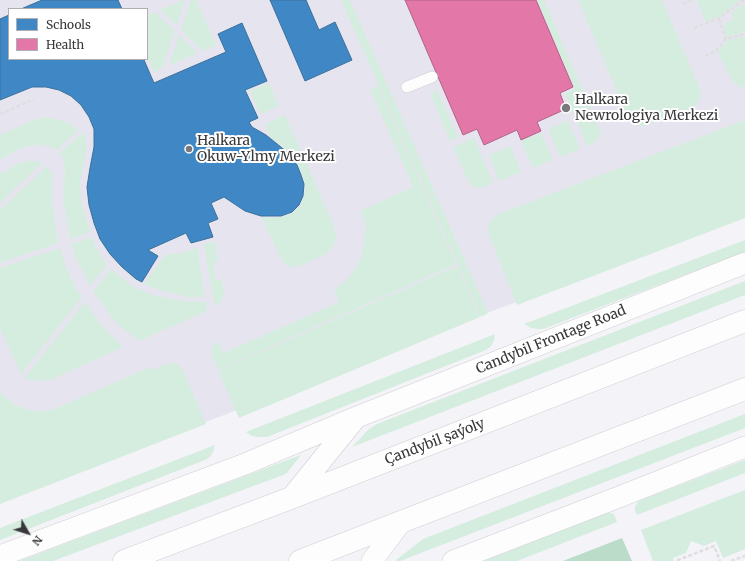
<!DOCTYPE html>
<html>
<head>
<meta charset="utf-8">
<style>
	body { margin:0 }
	#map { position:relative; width:745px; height:561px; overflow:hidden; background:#f3f3f8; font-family:Merriweather,serif }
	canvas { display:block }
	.legend { position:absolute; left:8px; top:8px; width:140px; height:52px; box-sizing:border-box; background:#fff; border:1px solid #afafb1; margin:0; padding:5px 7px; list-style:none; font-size:12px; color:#38383b }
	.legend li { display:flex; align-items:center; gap:8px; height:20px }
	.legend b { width:20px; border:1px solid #afafb1 }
	.north { position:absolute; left:8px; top:513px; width:40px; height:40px; -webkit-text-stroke:3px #fff; paint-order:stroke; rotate:129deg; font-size:11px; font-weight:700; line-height:16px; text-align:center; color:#38383b }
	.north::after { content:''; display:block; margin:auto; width:14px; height:18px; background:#38383b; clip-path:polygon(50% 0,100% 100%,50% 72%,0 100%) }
</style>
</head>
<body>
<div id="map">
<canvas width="745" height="561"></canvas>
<ul class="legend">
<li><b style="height:11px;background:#3f88c5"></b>Schools</li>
<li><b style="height:11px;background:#e377a8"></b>Health</li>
</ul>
<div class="north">N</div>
</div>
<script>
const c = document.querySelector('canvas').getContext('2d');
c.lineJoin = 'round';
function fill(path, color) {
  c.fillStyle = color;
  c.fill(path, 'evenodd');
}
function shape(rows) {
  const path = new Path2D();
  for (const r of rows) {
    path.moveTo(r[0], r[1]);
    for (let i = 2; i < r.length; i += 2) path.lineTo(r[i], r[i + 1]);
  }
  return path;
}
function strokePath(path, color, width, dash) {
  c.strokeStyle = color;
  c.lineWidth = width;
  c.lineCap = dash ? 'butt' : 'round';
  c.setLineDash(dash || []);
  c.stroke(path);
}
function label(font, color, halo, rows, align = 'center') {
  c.font = font + ' Merriweather,serif';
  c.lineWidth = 4;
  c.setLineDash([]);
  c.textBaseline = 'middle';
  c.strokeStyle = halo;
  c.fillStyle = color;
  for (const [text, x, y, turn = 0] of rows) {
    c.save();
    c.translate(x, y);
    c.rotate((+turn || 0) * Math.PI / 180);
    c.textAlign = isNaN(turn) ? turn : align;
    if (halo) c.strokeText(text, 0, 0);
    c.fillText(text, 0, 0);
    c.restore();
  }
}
const built = shape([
	[0,0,745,0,745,217,479,316,0,502],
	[9,9,147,9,147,59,9,59]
]);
const green = shape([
	[183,0,185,0,177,26,160,10],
	[191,0,196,0,216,45,202,51,181,30],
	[341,0,350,0,488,313,481,317],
	[537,0,544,0,599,128,601,133,599,138,596,142,587,146,565,94,575,89],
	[578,0,617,0,614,2,619,0,662,0,700,89,701,94,700,99,697,103,693,107,645,126,640,126,635,125,628,117],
	[697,0,741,0,718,17,705,21],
	[745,3,745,32,727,37,723,24,734,19,731,13],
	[155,12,175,31,162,68,154,72,147,56,147,16],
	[179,35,198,53,169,65],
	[745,36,745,87,741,88,737,85,732,80,727,71,718,52,727,41],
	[269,83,279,106,260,114,250,91],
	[378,86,456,264,218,370,213,358,212,352,213,346,218,341,224,353,339,302,334,290,347,280,355,269,361,257,364,247,365,234,365,223,360,211,413,187,370,89],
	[437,90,458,138,450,141,430,93],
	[285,115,333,224,336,235,334,245,326,254,298,267,290,267,283,262,279,255,262,217,272,218,281,217,292,213,300,206,304,196,305,185,302,175,297,165,288,151,271,138,265,124],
	[38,118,52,118,68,123,78,130,57,150,47,146,38,145,27,146,17,150,0,160,0,135],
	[745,120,745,218,517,305,488,233,488,226,495,216,501,213],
	[568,121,580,149,560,157,548,129],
	[82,133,85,137,87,148,80,181,81,203,90,232,70,239,64,201,65,171,64,160,60,153],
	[541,133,553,160,533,168,521,141],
	[474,138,493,183,480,188,472,186,469,183,453,147],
	[510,146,521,172,499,181,489,155],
	[28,161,37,161,42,163,0,203,0,174,18,164],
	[47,166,52,174,52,202,58,243,0,263,0,210],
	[92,237,95,246,107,265,90,286,75,256,72,244],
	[745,240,745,252,543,329,538,329,531,328,524,324],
	[215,241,218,262,213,263,216,281,222,280,224,293,221,301,218,305,215,306,204,244],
	[197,247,205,297,188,297,162,291,144,284,166,254,180,254],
	[60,248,65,265,76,289,82,297,21,374,0,328,0,268],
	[457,266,480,317,239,418,218,371],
	[111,269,133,287,153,295,183,301,206,302,207,311,139,341,125,330,115,321,93,291],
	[745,281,745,295,352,447,368,430,377,424],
	[85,302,95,317,107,331,120,343,122,346,121,348,48,381,32,380,26,378,25,377],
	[495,334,494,340,491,346,486,350,267,437,259,437,252,436,246,432],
	[171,363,177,364,182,368,206,424,0,504,0,392,15,405,29,410,41,412,57,408,150,367,152,370,166,364],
	[745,414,745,428,400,561,396,561,396,560,423,539],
	[215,445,213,452,210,457,205,460,0,540,0,528],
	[301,455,290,469,287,473,283,475,53,561,19,561],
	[745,460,745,473,637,515,635,511,635,507,637,503,641,500],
	[745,490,745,549,723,558,716,541,704,546,691,541,686,553,673,558,674,561,653,561,641,530],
	[607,513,610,513,614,514,617,522,517,561,483,561]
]);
const forest = shape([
	[622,538,632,561,563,561]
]);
const schools = shape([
	[42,0,118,0,122,9,21,9,42,0],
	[270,0,306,0,319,30,335,22,352,60,305,81,270,0],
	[9,15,9,59,147,59,144,60,154,83,226,52,218,34,242,23,267,81,245,90,258,118,249,122,252,127,266,135,287,152,297,165,301,175,304,184,303,196,299,205,292,212,281,216,261,216,245,211,224,197,211,203,218,219,208,223,213,237,191,243,186,233,148,250,158,256,142,282,136,279,122,267,110,254,100,239,94,223,89,205,87,187,90,168,94,147,94,129,89,117,81,105,71,96,59,90,46,87,32,87,0,100,0,19,9,15]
]);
const health = shape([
	[405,0,536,0,573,87,560,93,566,109,537,122,541,131,521,140,517,130,484,145,477,129,463,135,405,0]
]);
const path = shape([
	[683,4,692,0],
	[719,19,726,39],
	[694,28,706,23,718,19,744,0],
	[705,56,717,50,726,39,745,34],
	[0,114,34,99],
	[678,561,678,560,714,546,720,561],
	[731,561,745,556]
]);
const lane = shape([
	[407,87,432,77]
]);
const street = shape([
	[291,498,355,419],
	[0,556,245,464,357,417,745,263],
	[372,561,401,522],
	[453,561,619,497,745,447]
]);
const secondary = shape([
	[124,561,291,498,745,321],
	[300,561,745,389]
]);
const markers = [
	[566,108,5,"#79797d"],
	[189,149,4,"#79797d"]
];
const poiNames = [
	["Halkara",575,100],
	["Newrologiya Merkezi",575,116],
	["Halkara",197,141],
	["Okuw-Ylmy Merkezi",197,157]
];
const streetNames = [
	["Candybil Frontage Road",551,340,-22],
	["Çandybil şaýoly",435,442,-21]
];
fill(built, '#e6e5ef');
fill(green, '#d5eddf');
fill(forest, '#badcc8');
fill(schools, '#3f88c5');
strokePath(schools, '#3d709c', 1);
fill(health, '#e377a8');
strokePath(health, '#b06487', 1);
strokePath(lane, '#cfced2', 12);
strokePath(street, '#cfced2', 22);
strokePath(secondary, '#cfced2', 23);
strokePath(path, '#dfdfe1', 2.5, [4, 2]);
strokePath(lane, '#fdfdfe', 11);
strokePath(street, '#fdfdfe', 21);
strokePath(secondary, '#fdfdfe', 22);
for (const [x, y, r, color] of markers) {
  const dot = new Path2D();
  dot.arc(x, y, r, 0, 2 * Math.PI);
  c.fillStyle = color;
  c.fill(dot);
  strokePath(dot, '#fff', 1.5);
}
label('14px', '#38383b', '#fff', poiNames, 'left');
label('14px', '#38383b', '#fff', streetNames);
</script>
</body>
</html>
